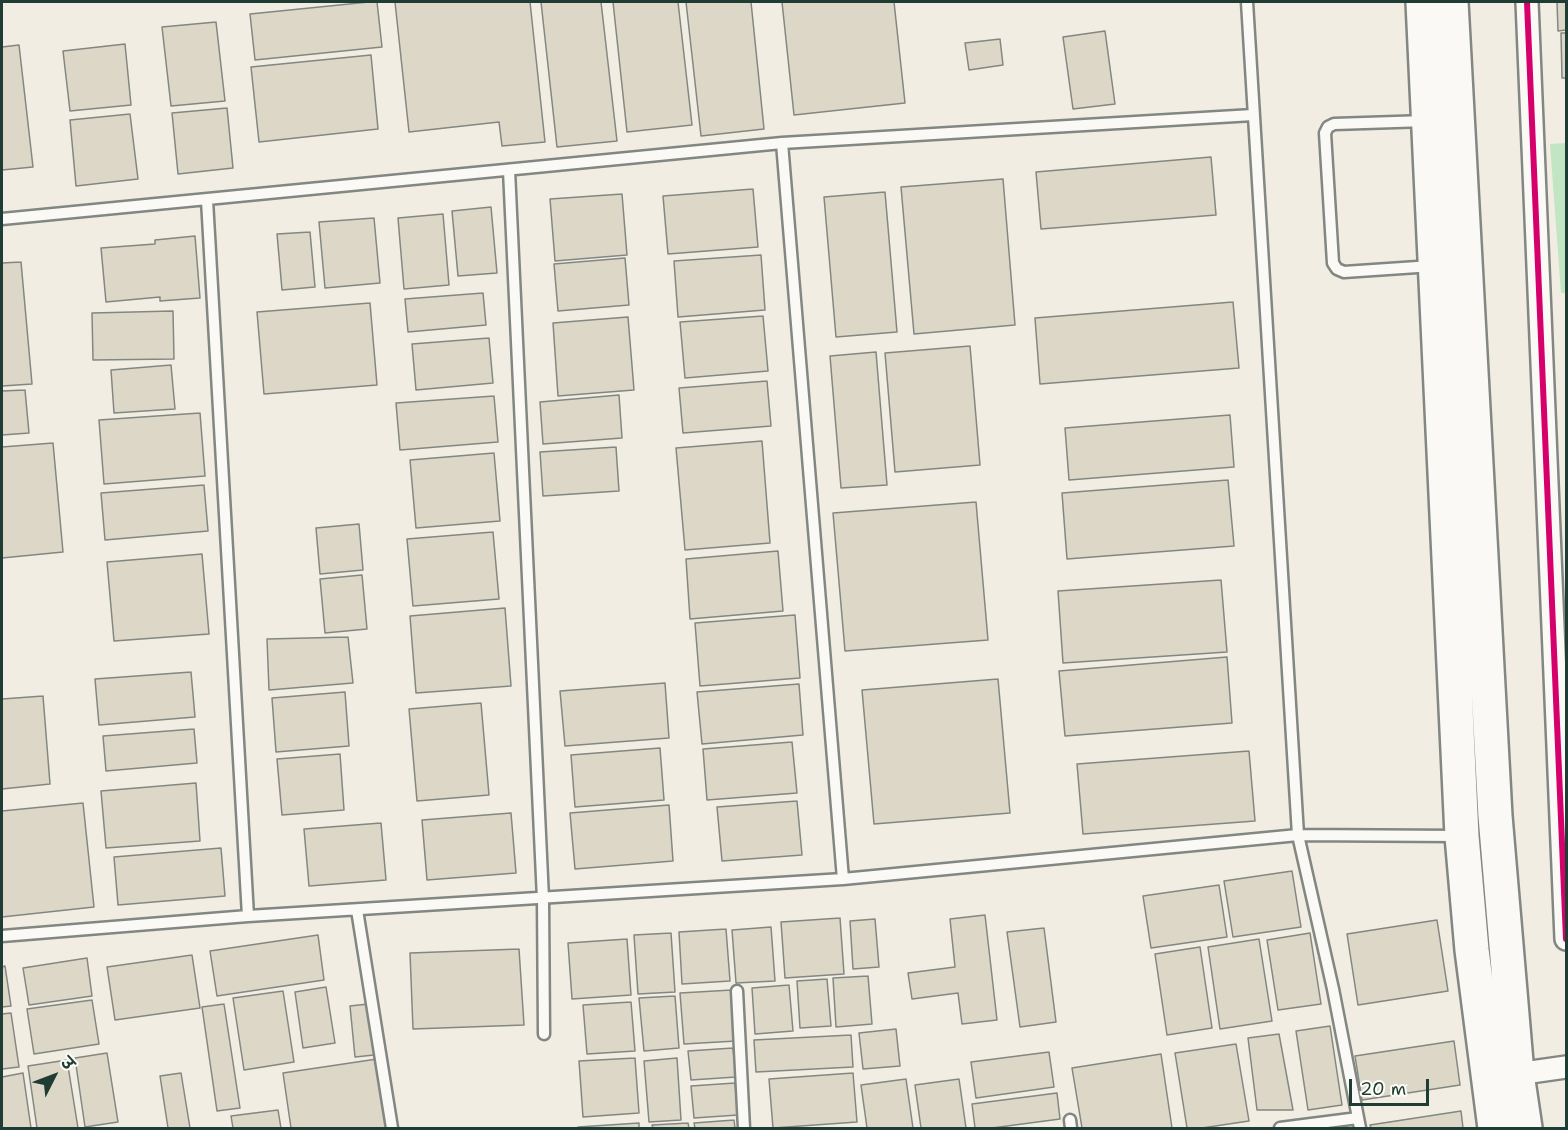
<!DOCTYPE html>
<html>
<head>
<meta charset="utf-8">
<style>
	body { margin:0 }
	#map { position:relative; width:1568px; height:1130px; overflow:hidden; background:#f2ede3; font-family:"Shantell Sans","Playpen Sans Deva",sans-serif }
	canvas { display:block }
	.frame { position:absolute; inset:0; border:3px solid #1f3d34; pointer-events:none }
	.north { position:absolute; left:24px; top:1046px; width:60px; height:60px; -webkit-text-stroke:4px #fdfcf7; paint-order:stroke; rotate:48deg; font-size:16px; font-weight:700; line-height:24px; text-align:center; color:#1f3d34 }
	.north::after { content:''; display:block; margin:auto; width:21px; height:27px; background:#1f3d34; clip-path:polygon(50% 0,100% 100%,50% 72%,0 100%) }
	.scale { position:absolute; left:1349px; top:1079px; width:80px; height:27px; box-sizing:border-box; border:3px solid #1f3d34; border-top:0; padding-left:8px; font-size:18px; line-height:21px; white-space:nowrap; color:#1f3d34; -webkit-text-stroke:4px #fdfcf7; paint-order:stroke }
</style>
</head>
<body>
<div id="map">
<canvas width="1568" height="1130"></canvas>
<div class="frame"></div>
<div class="north">उ</div>
<div class="scale">20 m</div>
</div>
<script>
const c = document.querySelector('canvas').getContext('2d');
c.lineJoin = 'round';
function fill(path, color) {
  c.fillStyle = color;
  c.fill(path, 'evenodd');
}
function shape(rows) {
  const path = new Path2D();
  for (const r of rows) {
    path.moveTo(r[0], r[1]);
    for (let i = 2; i < r.length; i += 2) path.lineTo(r[i], r[i + 1]);
  }
  return path;
}
function strokePath(path, color, width, dash) {
  c.strokeStyle = color;
  c.lineWidth = width;
  c.lineCap = dash ? 'butt' : 'round';
  c.setLineDash(dash || []);
  c.stroke(path);
}
const green = shape([
	[1566,143,1566,293,1561,293,1550,144]
]);
const building = shape([
	[369,2,377,2,382,47,255,60,250,14,369,2],
	[395,2,530,2,545,142,502,146,499,122,409,132,395,2],
	[541,2,601,2,617,141,557,147,541,2],
	[613,2,678,2,692,125,627,132,613,2],
	[686,2,751,2,764,129,701,136,686,2],
	[782,2,894,2,905,103,794,115,782,2],
	[1557,2,1566,2,1566,30,1558,31,1557,2],
	[216,22,225,101,171,106,162,27,216,22],
	[1105,31,1115,104,1073,109,1063,37,1105,31],
	[1561,33,1566,33,1566,78,1562,78,1561,33],
	[1000,39,1003,65,969,70,965,43,1000,39],
	[125,44,131,105,70,111,63,51,125,44],
	[19,45,33,167,2,170,2,47,19,45],
	[371,55,378,129,259,142,251,67,371,55],
	[227,108,233,168,178,174,172,113,227,108],
	[130,114,138,179,76,186,70,120,130,114],
	[1211,157,1216,215,1041,229,1036,172,1211,157],
	[1003,179,1015,325,914,334,901,187,1003,179],
	[753,189,758,247,668,254,663,196,753,189],
	[885,192,897,332,836,337,824,197,885,192],
	[622,194,627,255,555,261,550,199,622,194],
	[491,207,497,273,458,276,452,211,491,207],
	[443,214,449,285,404,289,398,218,443,214],
	[374,218,380,283,325,288,319,222,374,218],
	[310,232,315,287,282,290,277,234,310,232],
	[195,236,200,298,160,301,160,297,106,302,101,248,155,244,155,240,195,236],
	[761,255,765,310,678,317,674,261,761,255],
	[625,258,629,305,558,311,554,264,625,258],
	[21,262,32,384,2,386,2,263,21,262],
	[483,293,486,325,408,332,405,299,483,293],
	[1233,302,1239,368,1040,384,1035,318,1233,302],
	[370,303,377,385,264,394,257,312,370,303],
	[173,311,174,359,93,360,92,313,173,311],
	[763,316,768,371,685,378,680,322,763,316],
	[628,317,634,390,558,396,553,323,628,317],
	[489,338,493,383,416,390,412,344,489,338],
	[970,346,980,465,895,472,885,353,970,346],
	[876,352,887,485,841,488,830,356,876,352],
	[171,365,175,409,114,413,111,370,171,365],
	[767,381,771,426,683,433,679,388,767,381],
	[25,390,29,433,2,435,2,391,25,390],
	[619,395,622,438,543,444,540,402,619,395],
	[494,396,498,442,400,450,396,403,494,396],
	[200,413,205,476,104,484,99,420,200,413],
	[1230,415,1234,467,1069,480,1065,428,1230,415],
	[762,441,770,543,685,550,676,448,762,441],
	[53,443,63,552,2,558,2,447,53,443],
	[616,447,619,491,543,496,540,452,616,447],
	[494,453,500,521,416,528,410,460,494,453],
	[1228,480,1234,546,1067,559,1062,493,1228,480],
	[204,485,208,531,105,540,101,493,204,485],
	[976,502,988,640,845,651,833,513,976,502],
	[359,524,363,570,320,574,316,528,359,524],
	[493,532,499,599,413,606,407,539,493,532],
	[778,551,783,611,690,619,686,559,778,551],
	[202,554,209,634,114,641,107,562,202,554],
	[362,575,367,629,325,633,320,579,362,575],
	[1221,580,1227,652,1063,663,1058,591,1221,580],
	[505,608,511,686,416,693,410,616,505,608],
	[795,615,800,678,700,686,695,623,795,615],
	[348,637,353,683,269,690,267,639,348,637],
	[1227,657,1232,723,1065,736,1059,671,1227,657],
	[191,672,195,717,99,725,95,679,191,672],
	[998,679,1010,813,874,824,862,690,998,679],
	[665,683,669,738,565,746,560,691,665,683],
	[799,684,803,735,702,744,697,692,799,684],
	[345,692,349,746,276,752,272,698,345,692],
	[43,696,50,784,2,789,2,699,43,696],
	[481,703,489,795,417,801,409,709,481,703],
	[194,729,197,763,106,771,103,736,194,729],
	[792,742,797,793,707,800,703,749,792,742],
	[660,748,664,800,575,807,571,755,660,748],
	[1249,751,1255,821,1083,834,1077,764,1249,751],
	[340,754,344,810,282,815,277,759,340,754],
	[196,783,200,841,106,848,101,791,196,783],
	[797,801,802,855,722,861,717,807,797,801],
	[83,803,94,907,2,917,2,811,83,803],
	[669,805,673,861,575,869,570,813,669,805],
	[511,813,516,873,427,880,422,820,511,813],
	[381,823,386,880,309,886,304,829,381,823],
	[221,848,225,896,118,905,114,857,221,848],
	[1292,871,1301,927,1233,937,1224,881,1292,871],
	[1219,885,1227,937,1151,948,1143,896,1219,885],
	[985,915,997,1020,962,1024,958,993,912,999,908,973,955,967,950,919,985,915],
	[840,918,844,974,785,978,781,922,840,918],
	[875,919,879,967,853,969,850,921,875,919],
	[1437,920,1448,991,1358,1005,1347,934,1437,920],
	[771,927,775,981,736,983,732,930,771,927],
	[1044,928,1056,1022,1020,1027,1007,932,1044,928],
	[726,929,730,981,682,984,679,932,726,929],
	[671,933,675,992,638,994,634,935,671,933],
	[1310,933,1321,1004,1278,1010,1267,940,1310,933],
	[318,935,324,980,217,996,210,951,318,935],
	[627,939,631,995,572,999,568,943,627,939],
	[1259,939,1272,1021,1220,1029,1208,947,1259,939],
	[1200,947,1212,1028,1167,1035,1155,954,1200,947],
	[519,949,524,1025,413,1029,410,953,519,949],
	[192,955,200,1008,115,1020,107,967,192,955],
	[87,958,92,996,29,1005,23,968,87,958],
	[5,966,11,1006,2,1007,2,967,5,966],
	[868,976,872,1024,836,1027,833,978,868,976],
	[827,979,831,1026,800,1028,797,981,827,979],
	[789,985,793,1031,755,1034,752,988,789,985],
	[326,987,335,1043,303,1048,295,992,326,987],
	[732,990,736,1041,684,1044,680,993,732,990],
	[283,991,294,1062,244,1070,233,998,283,991],
	[675,996,679,1048,644,1051,639,998,675,996],
	[92,1000,99,1044,34,1054,27,1009,92,1000],
	[631,1002,635,1051,587,1054,583,1005,631,1002],
	[224,1004,240,1108,217,1111,202,1007,224,1004],
	[368,1004,374,1055,355,1057,350,1006,368,1004],
	[11,1013,19,1067,2,1069,2,1014,11,1013],
	[1330,1026,1342,1105,1308,1110,1296,1031,1330,1026],
	[896,1029,900,1066,863,1069,859,1033,896,1029],
	[1279,1034,1293,1110,1257,1110,1248,1038,1279,1034],
	[851,1035,853,1067,756,1072,754,1040,851,1035],
	[1454,1041,1460,1085,1362,1100,1355,1056,1454,1041],
	[1236,1044,1249,1121,1202,1128,1187,1128,1175,1053,1236,1044],
	[733,1048,736,1077,691,1080,688,1051,733,1048],
	[1049,1052,1054,1087,976,1098,971,1062,1049,1052],
	[107,1053,118,1122,85,1127,75,1058,107,1053],
	[1161,1054,1172,1128,1082,1128,1072,1068,1161,1054],
	[635,1058,639,1113,583,1117,579,1061,635,1058],
	[677,1058,681,1120,649,1122,644,1061,677,1058],
	[377,1059,387,1128,291,1128,283,1073,377,1059],
	[67,1060,78,1128,37,1128,28,1066,67,1060],
	[23,1073,31,1128,2,1128,2,1077,23,1073],
	[181,1073,190,1128,168,1128,160,1076,181,1073],
	[853,1073,857,1122,773,1128,769,1079,853,1073],
	[906,1079,913,1128,867,1128,861,1085,906,1079],
	[959,1079,966,1128,921,1128,915,1085,959,1079],
	[735,1083,738,1115,694,1118,691,1086,735,1083],
	[1057,1093,1060,1119,992,1128,975,1128,972,1104,1057,1093],
	[278,1110,281,1128,233,1128,231,1116,278,1110],
	[1461,1111,1463,1128,1371,1128,1370,1125,1461,1111],
	[734,1120,735,1128,695,1128,694,1123,734,1120],
	[639,1123,639,1128,578,1128,578,1127,639,1123],
	[688,1123,689,1128,653,1128,652,1125,688,1123]
]);
const lane = shape([
	[1247,2,1298,835,1333,989,1360,1128],
	[1426,121,1334,124,1328,127,1325,133,1333,263,1337,269,1344,272,1432,266],
	[782,143,843,879],
	[509,170,543,899,544,1034],
	[207,200,248,916],
	[2,219,782,143,1253,115],
	[357,910,392,1128],
	[2,936,248,916,843,879,1298,835,1459,836],
	[737,991,744,1128],
	[1070,1120,1071,1128],
	[1280,1128,1358,1118]
]);
const street = shape([
	[1527,2,1566,939],
	[1517,1074,1566,1067]
]);
const highway = shape([
	[1423,2,1462,836,1472,950,1495,1128],
	[1451,2,1495,816,1517,1074,1525,1128]
]);
const cycleway = shape([
	[1527,2,1566,939]
]);
fill(green, '#c2e5c3');
fill(building, '#ddd7c8');
strokePath(building, '#838781', 1.5);
strokePath(lane, '#838781', 15);
strokePath(street, '#838781', 26);
strokePath(highway, '#838781', 38);
strokePath(lane, '#faf9f6', 10);
strokePath(street, '#faf9f6', 21);
strokePath(highway, '#faf9f6', 33);
strokePath(cycleway, '#d6006c', 6);
</script>
</body>
</html>
